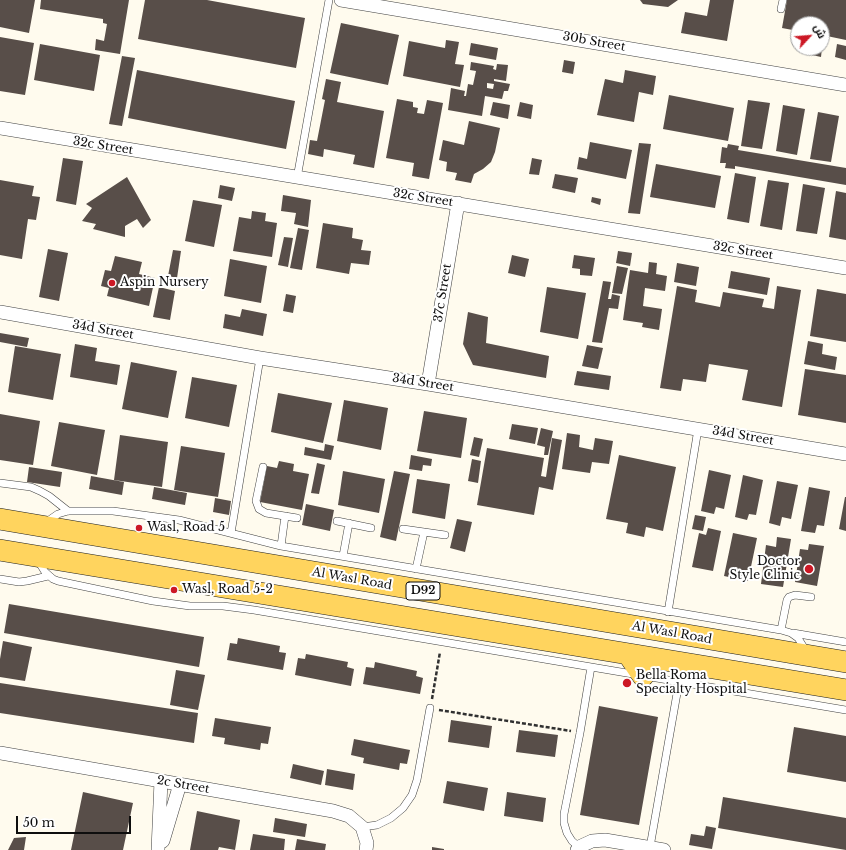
<!DOCTYPE html>
<html>
<head>
<meta charset="utf-8">
<style>
	body { margin:0 }
	#map { position:relative; width:846px; height:850px; overflow:hidden; background:#fffbee; font-family:"Libre Baskerville",Cairo,serif }
	canvas { display:block }
	.north { position:absolute; left:790px; top:16px; width:40px; height:40px; box-sizing:border-box; background:#fff; border:1px solid #9f9f9f; border-radius:50%; rotate:64deg; font-size:11px; font-weight:700; line-height:16px; text-align:center; color:#0e0e0e }
	.north::after { content:''; display:block; margin:auto; width:14px; height:18px; background:#cc1825; clip-path:polygon(50% 0,100% 100%,50% 72%,0 100%) }
	.scale { position:absolute; left:16px; top:816px; width:115px; height:18px; box-sizing:border-box; border:2px solid #0e0e0e; border-top:0; padding-left:5px; font-size:12px; line-height:14px; white-space:nowrap; color:#0e0e0e; -webkit-text-stroke:3px #fff; paint-order:stroke }
</style>
</head>
<body>
<div id="map">
<canvas width="846" height="850"></canvas>
<div class="north">ش</div>
<div class="scale">50 m</div>
</div>
<script>
const c = document.querySelector('canvas').getContext('2d');
c.lineJoin = 'round';
function fill(path, color) {
  c.fillStyle = color;
  c.fill(path, 'evenodd');
}
function shape(rows) {
  const path = new Path2D();
  for (const r of rows) {
    path.moveTo(r[0], r[1]);
    for (let i = 2; i < r.length; i += 2) path.lineTo(r[i], r[i + 1]);
  }
  return path;
}
function strokePath(path, color, width, dash) {
  c.strokeStyle = color;
  c.lineWidth = width;
  c.lineCap = dash ? 'butt' : 'round';
  c.setLineDash(dash || []);
  c.stroke(path);
}
function label(font, color, halo, rows, align = 'center') {
  c.font = font + ' "Libre Baskerville",serif';
  c.lineWidth = 4;
  c.setLineDash([]);
  c.textBaseline = 'middle';
  c.strokeStyle = halo;
  c.fillStyle = color;
  for (const [text, x, y, turn = 0] of rows) {
    c.save();
    c.translate(x, y);
    c.rotate((+turn || 0) * Math.PI / 180);
    c.textAlign = isNaN(turn) ? turn : align;
    if (halo) c.strokeText(text, 0, 0);
    c.fillText(text, 0, 0);
    c.restore();
  }
}
const building = shape([
	[0,0,35,0,29,33,0,27],
	[41,0,129,0,120,54,95,50,96,39,104,41,107,24,103,23,103,19,40,9],
	[145,0,207,0,305,18,296,68,138,39],
	[640,0,678,0,668,7,643,4],
	[710,0,734,0,727,41,681,33,685,12,707,16],
	[787,0,846,0,846,40,822,35,822,24,798,24,798,31,782,28],
	[341,23,399,35,388,85,330,73],
	[0,37,34,43,25,95,0,91],
	[446,40,459,42,455,64,464,65,460,87,403,76,409,41,445,48],
	[471,43,498,48,496,60,469,55],
	[40,44,100,55,94,91,34,80],
	[837,44,846,46,846,60,835,57],
	[813,48,822,48,821,57,812,55],
	[122,56,135,58,122,126,109,124],
	[564,60,575,62,573,74,562,72],
	[471,62,494,66,493,69,496,70,497,64,508,65,506,81,494,79,494,81,510,84,508,91,504,91,502,99,485,96,482,116,448,110,451,88,465,91,464,96,466,96,468,84,473,85,476,71,470,70],
	[487,83,494,84,493,89,487,88],
	[137,70,295,101,286,149,128,118],
	[625,70,656,76,653,95,639,92,634,122,597,115,605,79,623,83],
	[326,79,341,82,337,102,384,111,374,168,353,164,355,155,324,149,323,157,308,154,310,140,317,141,325,100,322,99],
	[669,95,734,108,728,141,663,129],
	[397,99,413,102,413,107,418,108,417,113,424,114,427,100,443,103,429,179,412,176,414,163,386,158],
	[748,100,770,103,762,149,741,146],
	[493,102,510,105,508,119,490,115],
	[520,102,533,105,531,119,517,116],
	[783,105,805,109,797,155,776,151],
	[818,112,839,116,831,162,810,159],
	[469,121,500,128,495,152,491,162,483,169,474,174,471,183,455,180,457,173,446,171,447,162,439,160,443,140,464,145],
	[590,142,632,150,626,179,577,169,579,157,587,159],
	[639,143,651,144,640,214,628,213],
	[728,144,739,146,738,150,846,168,846,185,735,166,735,169,725,168,726,163,720,163,722,147,727,148],
	[63,158,83,161,76,205,56,201],
	[532,158,542,160,539,175,529,174],
	[656,164,721,176,715,208,650,197],
	[735,173,756,177,749,223,727,219],
	[555,174,578,178,575,193,552,188],
	[127,177,151,220,143,228,137,219,125,226,125,237,93,229,96,224,82,221,92,208,86,204],
	[0,180,34,186,32,196,40,197,36,220,28,219,22,259,0,255],
	[768,180,789,183,782,230,760,226],
	[803,184,825,188,817,234,796,231],
	[220,185,235,188,232,201,218,198],
	[836,191,846,193,846,240,829,237],
	[283,195,311,200,308,227,294,224,296,213,281,211],
	[592,197,601,199,600,205,591,202],
	[193,200,222,205,214,247,185,241],
	[252,211,266,213,265,221,277,223,272,257,233,251,239,217,251,219],
	[323,223,353,228,352,238,363,240,361,250,371,251,369,265,351,263,349,274,316,268],
	[298,228,309,230,302,270,290,268],
	[284,237,293,238,288,267,278,265],
	[48,249,68,253,59,301,39,297],
	[173,250,181,251,177,278,168,276],
	[618,251,632,253,630,266,616,263],
	[512,255,529,259,525,277,508,273],
	[574,255,595,258,592,276,580,275,580,269,572,268],
	[115,256,142,262,139,274,155,278,149,306,107,296,109,288,101,286,105,270,111,271],
	[230,259,267,266,261,303,224,296],
	[649,262,657,263,656,274,667,276,665,291,645,288,643,306,662,309,659,330,642,327,643,323,623,320,630,270,648,273],
	[677,263,699,267,696,286,674,282],
	[617,266,628,268,622,294,612,293],
	[731,271,770,278,767,295,728,288],
	[603,281,611,282,608,299,611,299,612,294,620,296,618,309,609,308,602,343,592,342],
	[677,286,697,290,695,302,720,307,723,292,764,299,762,307,774,309,777,286,801,290,782,407,742,400,748,370,709,364,706,382,683,379,681,391,660,388],
	[159,287,175,291,170,320,153,317],
	[547,287,586,293,578,339,540,332],
	[817,289,846,294,846,342,810,336],
	[286,294,296,296,293,313,283,311],
	[242,309,267,314,263,336,223,328,225,314,240,317],
	[468,312,488,317,486,343,549,356,546,378,473,365,463,344],
	[0,333,29,338,27,347,0,342],
	[808,341,823,344,822,354,837,357,835,370,804,364],
	[75,344,97,348,95,361,120,365,117,385,70,377],
	[587,345,603,348,598,369,582,366],
	[15,346,61,354,53,400,8,392],
	[131,362,177,371,168,418,122,409],
	[805,369,846,375,846,423,798,415],
	[577,371,611,376,609,390,574,385],
	[192,377,237,385,229,427,185,418],
	[278,393,332,403,323,443,271,432],
	[344,400,388,408,381,450,337,441],
	[424,411,467,418,461,458,417,451],
	[0,414,40,421,33,465,0,460],
	[59,422,105,430,97,475,51,466],
	[512,424,538,428,535,444,509,439],
	[541,428,553,431,548,455,544,455,545,447,537,445],
	[567,433,580,435,579,447,593,450,595,438,613,441,609,464,592,462,590,473,562,469],
	[120,435,168,442,162,487,114,480],
	[474,437,483,439,479,457,470,455],
	[552,438,562,440,553,490,539,487,534,515,477,505,487,448,544,458,541,476,546,477],
	[325,444,334,446,331,460,304,455,305,447,324,451],
	[181,446,225,453,218,497,174,490],
	[411,455,432,459,431,466,423,465,422,471,409,469],
	[619,455,676,467,663,531,646,527,644,537,626,533,628,523,606,519],
	[472,459,481,461,478,483,468,481],
	[279,461,294,464,293,471,309,474,302,510,260,502,267,466,277,468],
	[317,463,325,465,319,494,311,493],
	[29,467,62,472,60,487,27,482],
	[709,470,731,475,724,509,716,507,714,514,701,511],
	[343,471,385,479,379,513,338,505],
	[394,471,410,474,396,541,380,537],
	[743,475,763,480,756,515,749,514,747,520,735,517],
	[91,476,124,482,122,495,89,489],
	[417,479,450,484,445,519,412,513],
	[777,481,798,485,791,519,782,517,780,526,769,523],
	[154,487,187,493,185,505,152,499],
	[809,487,830,491,824,526,817,525,815,533,801,531],
	[845,497,846,497,846,531,839,529],
	[215,498,231,501,229,515,213,512],
	[306,504,334,510,330,531,302,525],
	[695,515,706,517,703,531,692,529],
	[457,519,472,522,465,552,450,548],
	[708,528,721,531,713,571,692,567,699,533,706,535],
	[733,533,757,538,748,581,724,576],
	[777,537,791,539,783,587,761,584,766,545,776,547],
	[809,544,824,546,817,586,795,582,800,549,808,550],
	[9,604,204,637,199,667,4,633],
	[238,638,280,646,279,652,286,653,283,670,227,660,230,643,237,644],
	[3,641,32,647,25,681,0,677,0,659],
	[306,654,348,662,347,667,354,669,351,686,295,675,298,658,305,659],
	[375,662,417,671,416,676,423,678,420,694,363,684,366,667,374,668],
	[176,670,205,675,198,710,170,705],
	[0,683,198,713,194,743,0,713],
	[599,706,658,717,639,825,580,815],
	[215,718,271,727,268,744,261,743,260,750,224,744,225,738,212,736],
	[451,720,492,726,489,748,448,742],
	[794,727,846,736,846,782,787,772],
	[519,730,558,735,555,757,516,752],
	[354,739,410,750,407,764,400,763,399,770,363,763,364,758,351,755],
	[293,764,324,771,321,785,290,778],
	[327,769,355,774,353,790,325,785],
	[447,781,488,788,484,811,443,803],
	[83,792,133,803,123,850,71,850],
	[507,792,546,798,543,822,504,816],
	[723,797,846,818,846,850,718,828],
	[197,811,240,820,235,850,219,847,218,850,190,850],
	[275,818,307,824,305,837,273,832],
	[706,826,716,828,712,849,689,845,691,834,704,836],
	[253,834,285,839,284,850,250,850],
	[26,837,24,850,8,850,14,838],
	[297,839,326,844,325,850,295,850],
	[432,847,444,849,444,850,432,850]
]);
const path = shape([
	[432,699,440,652],
	[439,710,571,731]
]);
const lane = shape([
	[781,9,783,0],
	[297,178,329,0],
	[263,467,256,501,259,509,266,513,297,518],
	[0,483,31,487,40,491,49,496,68,511],
	[337,521,371,528],
	[45,523,58,514,68,511,113,511,179,520,281,546,781,630,791,633,798,638,803,646,804,653],
	[403,529,445,535],
	[231,533,260,358],
	[281,546,285,516],
	[343,556,349,523],
	[37,559,45,572,53,579,58,581,153,601,190,606,223,606,254,610,846,710],
	[416,569,424,532],
	[0,579,19,582,27,581,48,576],
	[668,612,698,429],
	[781,630,787,600,789,597,795,595,811,597],
	[793,633,846,642],
	[362,827,377,825,391,818,403,808,412,795,417,780,430,708],
	[579,847,572,841,567,833,564,823,564,814,580,733,591,667],
	[650,847,679,682]
]);
const street = shape([
	[341,0,846,85],
	[0,128,846,268],
	[0,312,260,358,428,384,846,454],
	[428,384,458,203],
	[0,753,333,811,349,816,362,827,367,843,366,850],
	[163,841,180,784],
	[158,850,161,781],
	[577,850,579,847,592,841,605,840,664,850]
]);
const primary = shape([
	[0,519,846,662],
	[0,550,846,690],
	[628,654,643,676]
]);
const markers = [
	[112,283,4,"#cc1825"],
	[139,528,4,"#cc1825"],
	[809,569,5,"#cc1825"],
	[174,590,4,"#cc1825"],
	[627,683,5,"#cc1825"]
];
const shields = [
	[423,591,34]
];
const shieldNames = [
	["D92",423,591]
];
const streetNames = [
	["30b Street",594,42,10],
	["32c Street",103,146,9],
	["32c Street",423,198,9],
	["32c Street",743,251,9],
	["37c Street",443,293,-81],
	["34d Street",103,330,10],
	["34d Street",423,383,9],
	["34d Street",743,436,10],
	["Al Wasl Road",352,579,10],
	["Al Wasl Road",672,633,10],
	["2c Street",183,785,10]
];
const poiNames = [
	["Aspin Nursery",120,283],
	["Wasl, Road 5",147,528],
	["Doctor",800,562,"right"],
	["Style Clinic",800,576,"right"],
	["Wasl, Road 5-2",182,590],
	["Bella Roma",636,676],
	["Specialty Hospital",636,690]
];
fill(building, '#584e49');
strokePath(lane, '#414141', 8);
strokePath(street, '#414141', 14);
strokePath(primary, '#1f1f1f', 22);
strokePath(path, '#303030', 2.5, [4, 2]);
strokePath(lane, '#fff', 7);
strokePath(street, '#fff', 13);
strokePath(primary, '#ffd45e', 21);
for (const [x, y, r, color] of markers) {
  const dot = new Path2D();
  dot.arc(x, y, r, 0, 2 * Math.PI);
  c.fillStyle = color;
  c.fill(dot);
  strokePath(dot, '#fff', 1.5);
}
for (const [x, y, w] of shields) {
  const box = new Path2D();
  box.roundRect(x - w / 2, y - 9, w, 18, 3);
  c.fillStyle = '#fff';
  c.fill(box);
  strokePath(box, '#0e0e0e', 1);
}
label('bold 11px', '#0e0e0e', null, shieldNames);
label('12px', '#0e0e0e', '#fff', streetNames);
label('12px', '#0e0e0e', '#fff', poiNames, 'left');
</script>
</body>
</html>
